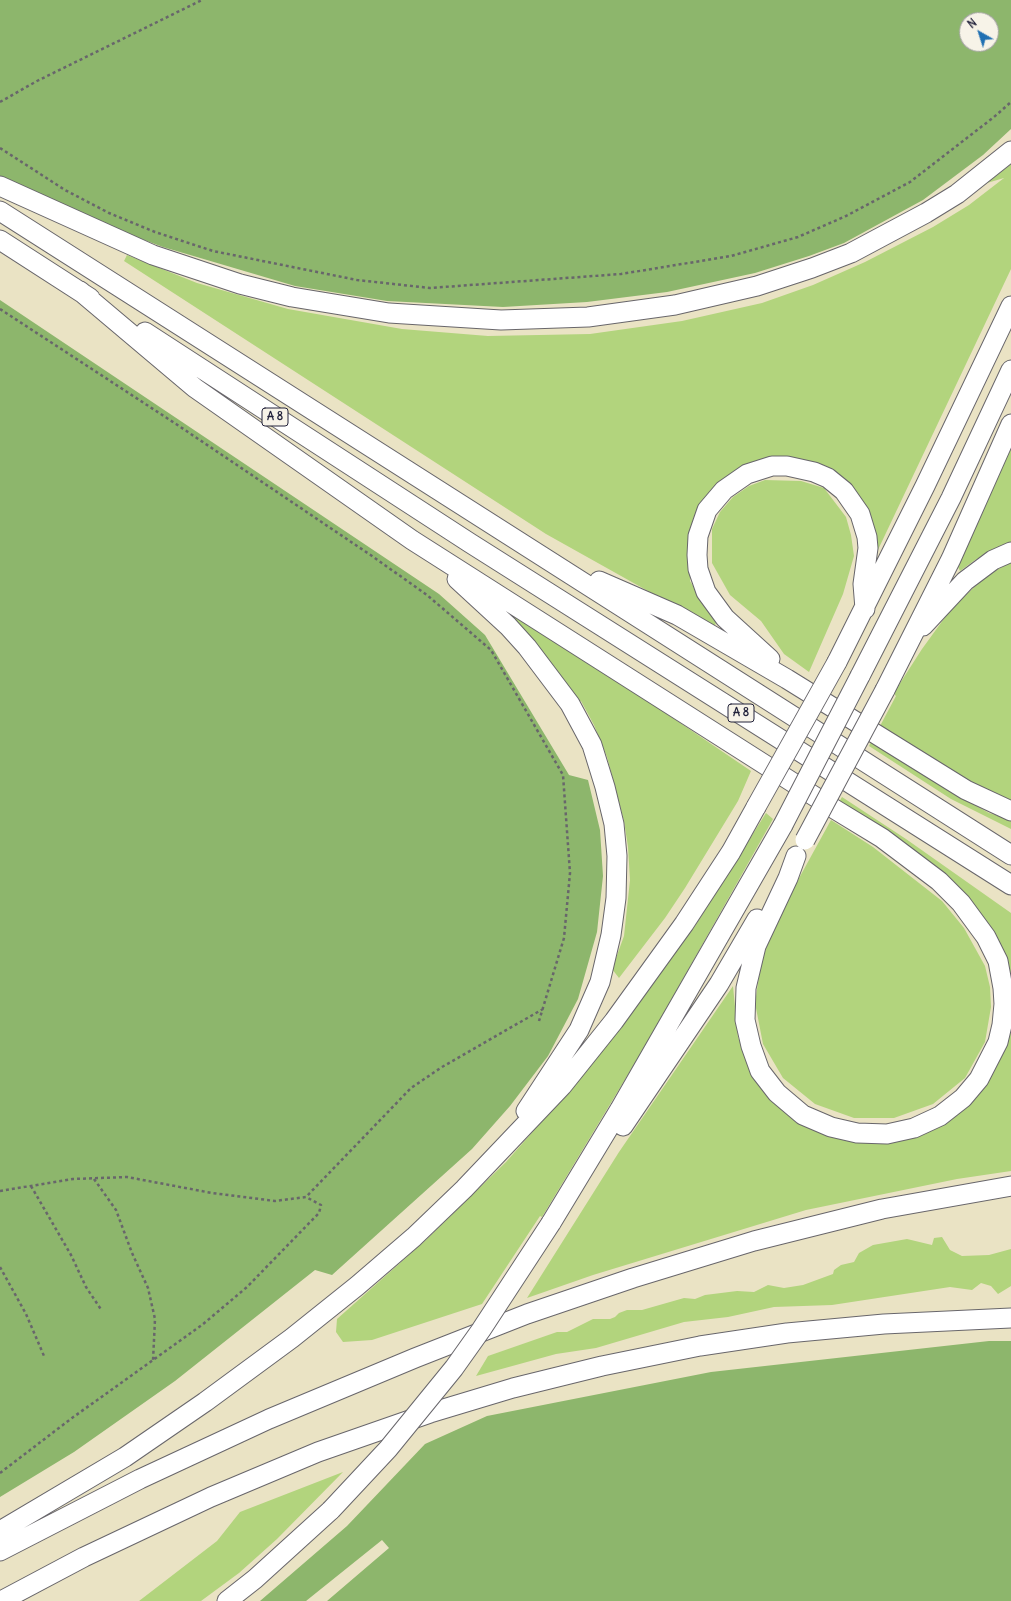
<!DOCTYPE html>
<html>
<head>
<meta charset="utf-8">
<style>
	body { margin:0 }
	#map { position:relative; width:1011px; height:1601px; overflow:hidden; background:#eae3c4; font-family:Delius,sans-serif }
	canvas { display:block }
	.north { position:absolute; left:959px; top:12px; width:40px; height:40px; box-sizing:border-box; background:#f7f3e8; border:1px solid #a29fa3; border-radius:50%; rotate:321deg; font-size:11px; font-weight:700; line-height:16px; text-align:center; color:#22223b }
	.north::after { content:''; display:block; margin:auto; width:14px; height:18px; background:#1f6fb2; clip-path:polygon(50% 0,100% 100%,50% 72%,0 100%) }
</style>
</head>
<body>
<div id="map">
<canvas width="1011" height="1601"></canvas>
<div class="north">N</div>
</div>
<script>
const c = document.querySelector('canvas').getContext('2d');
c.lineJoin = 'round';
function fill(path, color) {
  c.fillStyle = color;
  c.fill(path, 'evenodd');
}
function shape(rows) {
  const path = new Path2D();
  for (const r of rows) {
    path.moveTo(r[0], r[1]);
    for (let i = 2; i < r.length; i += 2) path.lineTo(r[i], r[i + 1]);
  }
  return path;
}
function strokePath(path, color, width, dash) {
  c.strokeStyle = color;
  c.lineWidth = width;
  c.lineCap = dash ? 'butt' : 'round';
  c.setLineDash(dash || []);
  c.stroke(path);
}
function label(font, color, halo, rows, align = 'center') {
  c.font = font + ' Delius,sans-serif';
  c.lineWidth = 4;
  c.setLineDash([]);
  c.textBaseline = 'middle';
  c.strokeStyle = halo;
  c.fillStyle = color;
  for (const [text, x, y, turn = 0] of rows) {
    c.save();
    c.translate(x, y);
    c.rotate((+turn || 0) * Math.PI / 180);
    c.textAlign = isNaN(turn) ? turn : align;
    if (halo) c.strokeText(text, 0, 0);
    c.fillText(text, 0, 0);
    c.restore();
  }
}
const green = shape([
	[1011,164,1011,269,876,554,869,518,791,459,700,507,694,517,690,533,690,581,707,608,717,620,714,628,546,534,124,261,127,255,197,283,288,309,402,329,488,336,590,334,682,321,762,303,813,285,865,262,933,227,969,205,1004,178,987,183],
	[1011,445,1011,542,975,560,960,571,958,567],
	[765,480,801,481,824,488,846,517,851,535,854,556,843,594,809,672,784,654,761,621,730,595,712,563,712,529,720,512,733,497,749,486],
	[1011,562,1011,801,983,790,880,726,896,696,894,694,895,691,922,649,951,609,986,576],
	[499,606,639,695,751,771,738,801,685,888,665,918,619,978,612,969,624,936,630,880,628,847,624,821,607,757,594,725,581,701,576,702],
	[871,742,955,794,989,813,1011,820,1011,829,951,799,869,746],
	[842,797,906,839,1011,913,1011,994,994,938,839,802],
	[766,813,773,819,647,1043,542,1217,540,1216,482,1304,372,1340,343,1342,336,1332,337,1319,427,1239,506,1162,567,1093,621,1026,695,926],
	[831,820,873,847,942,901,964,928,985,966,990,987,991,1007,985,1042,965,1078,933,1104,894,1118,854,1118,815,1104,783,1078,763,1044,755,1003,761,963,776,920],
	[733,986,738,1037,752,1074,844,1138,951,1116,1011,1006,1011,1171,957,1179,806,1210,593,1275,527,1298,619,1152],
	[942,1237,950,1250,962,1256,989,1255,1011,1249,1011,1286,998,1294,991,1286,981,1283,972,1290,950,1287,832,1305,774,1307,728,1317,684,1322,596,1348,556,1354,476,1376,488,1356,557,1332,567,1332,593,1319,610,1319,615,1317,619,1313,627,1310,642,1310,684,1298,695,1299,705,1295,737,1291,754,1292,768,1285,784,1288,803,1285,833,1274,834,1270,841,1265,854,1262,859,1253,873,1245,907,1239,932,1245,934,1238],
	[343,1472,277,1539,239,1573,201,1601,139,1601,217,1541,240,1512]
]);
const forest = shape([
	[0,0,1011,0,1011,129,983,155,923,200,844,243,809,256,755,273,667,292,587,302,503,307,387,301,295,286,163,247,88,219,0,178],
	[967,20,991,20,991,44,967,44],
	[0,300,439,594,485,635,569,775,588,780,600,830,603,876,597,932,578,999,548,1056,510,1106,472,1149,332,1275,315,1270,175,1381,74,1452,0,1497],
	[989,1341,1011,1341,1011,1601,327,1601,389,1548,382,1540,306,1601,260,1601,347,1526,425,1444,487,1416,711,1372]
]);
const path = shape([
	[0,102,37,81,202,0],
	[0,148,65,190,109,213,155,232,213,251,357,280,430,288,621,274,731,256,798,237,846,216,910,182,994,117,1011,102],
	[0,309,176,424,372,556,427,595,491,650,563,775,570,873,564,938,539,1021],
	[94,1179,116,1210,132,1253,148,1288,155,1319,153,1361],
	[31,1186,71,1255,86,1287,102,1311],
	[0,1191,73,1179,127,1177,212,1193,275,1201,306,1197,411,1088,442,1067,543,1009],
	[0,1267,26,1314,44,1356],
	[0,1473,72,1418,202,1325,247,1287,319,1213,321,1205,306,1197]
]);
const motorway = shape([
	[0,186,153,255,240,284,292,297,389,313,501,320,588,317,675,305,757,286,812,268,851,253,926,213,957,194,1011,151],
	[0,211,1011,855],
	[0,240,90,298],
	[80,291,195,388,412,540,836,810,882,838,939,881,961,903,986,937,998,961,1003,988,1004,1004,1002,1025,998,1042,979,1079,963,1098,940,1116,914,1128,887,1134,857,1133,831,1127,803,1115,777,1093,760,1071,751,1046,745,1020,746,988,756,946,788,878,796,856],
	[145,332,470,543,1011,885],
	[457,579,508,626,527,647,570,704,592,745,605,787,614,824,617,856,616,898,611,935,600,982,579,1030,526,1111],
	[599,581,677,615,787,679,966,790,1011,811],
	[923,626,965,581,993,560,1011,552],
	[770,659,725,618,706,592,698,569,697,555,698,536,707,510,724,490,747,474,772,466,787,466,814,472,828,478,844,491,860,514,867,537,868,548,863,584,865,609],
	[837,662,925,486,1011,306],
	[860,676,951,498,1011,370],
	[885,690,951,559,1011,424],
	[623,1126,719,984,757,919],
	[551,1223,620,1109,783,825],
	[0,1531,125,1457,205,1402,292,1338,357,1286,414,1237,464,1189,562,1086,614,1021,684,924,731,852,756,807],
	[0,1551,140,1479,269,1419,415,1358,527,1314,633,1278,754,1241,882,1209,1011,1186],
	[1,1601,84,1557,211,1497,318,1452,430,1413,513,1388,602,1366,700,1346,787,1333,884,1324,1011,1318],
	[227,1601,255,1579,331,1510]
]);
const motorwayBridge = shape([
	[756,807,837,662],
	[783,825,860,676],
	[805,840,885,690],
	[331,1510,388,1449,454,1368,481,1330,551,1223]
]);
const shields = [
	[275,417,26],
	[741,713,26]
];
const shieldNames = [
	["A 8",275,417],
	["A 8",741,713]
];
fill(green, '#b2d47d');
fill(forest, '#8db66c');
strokePath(motorway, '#68666b', 21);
strokePath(path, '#68666b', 2.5, [3, 3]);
strokePath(motorway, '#fff', 19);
strokePath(motorwayBridge, '#68666b', 21, []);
strokePath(motorwayBridge, '#fff', 19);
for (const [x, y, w] of shields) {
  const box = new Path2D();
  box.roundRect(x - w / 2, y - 9, w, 18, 3);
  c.fillStyle = '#f7f3e8';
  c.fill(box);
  strokePath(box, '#22223b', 1);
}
label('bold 11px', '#22223b', null, shieldNames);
</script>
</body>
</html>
